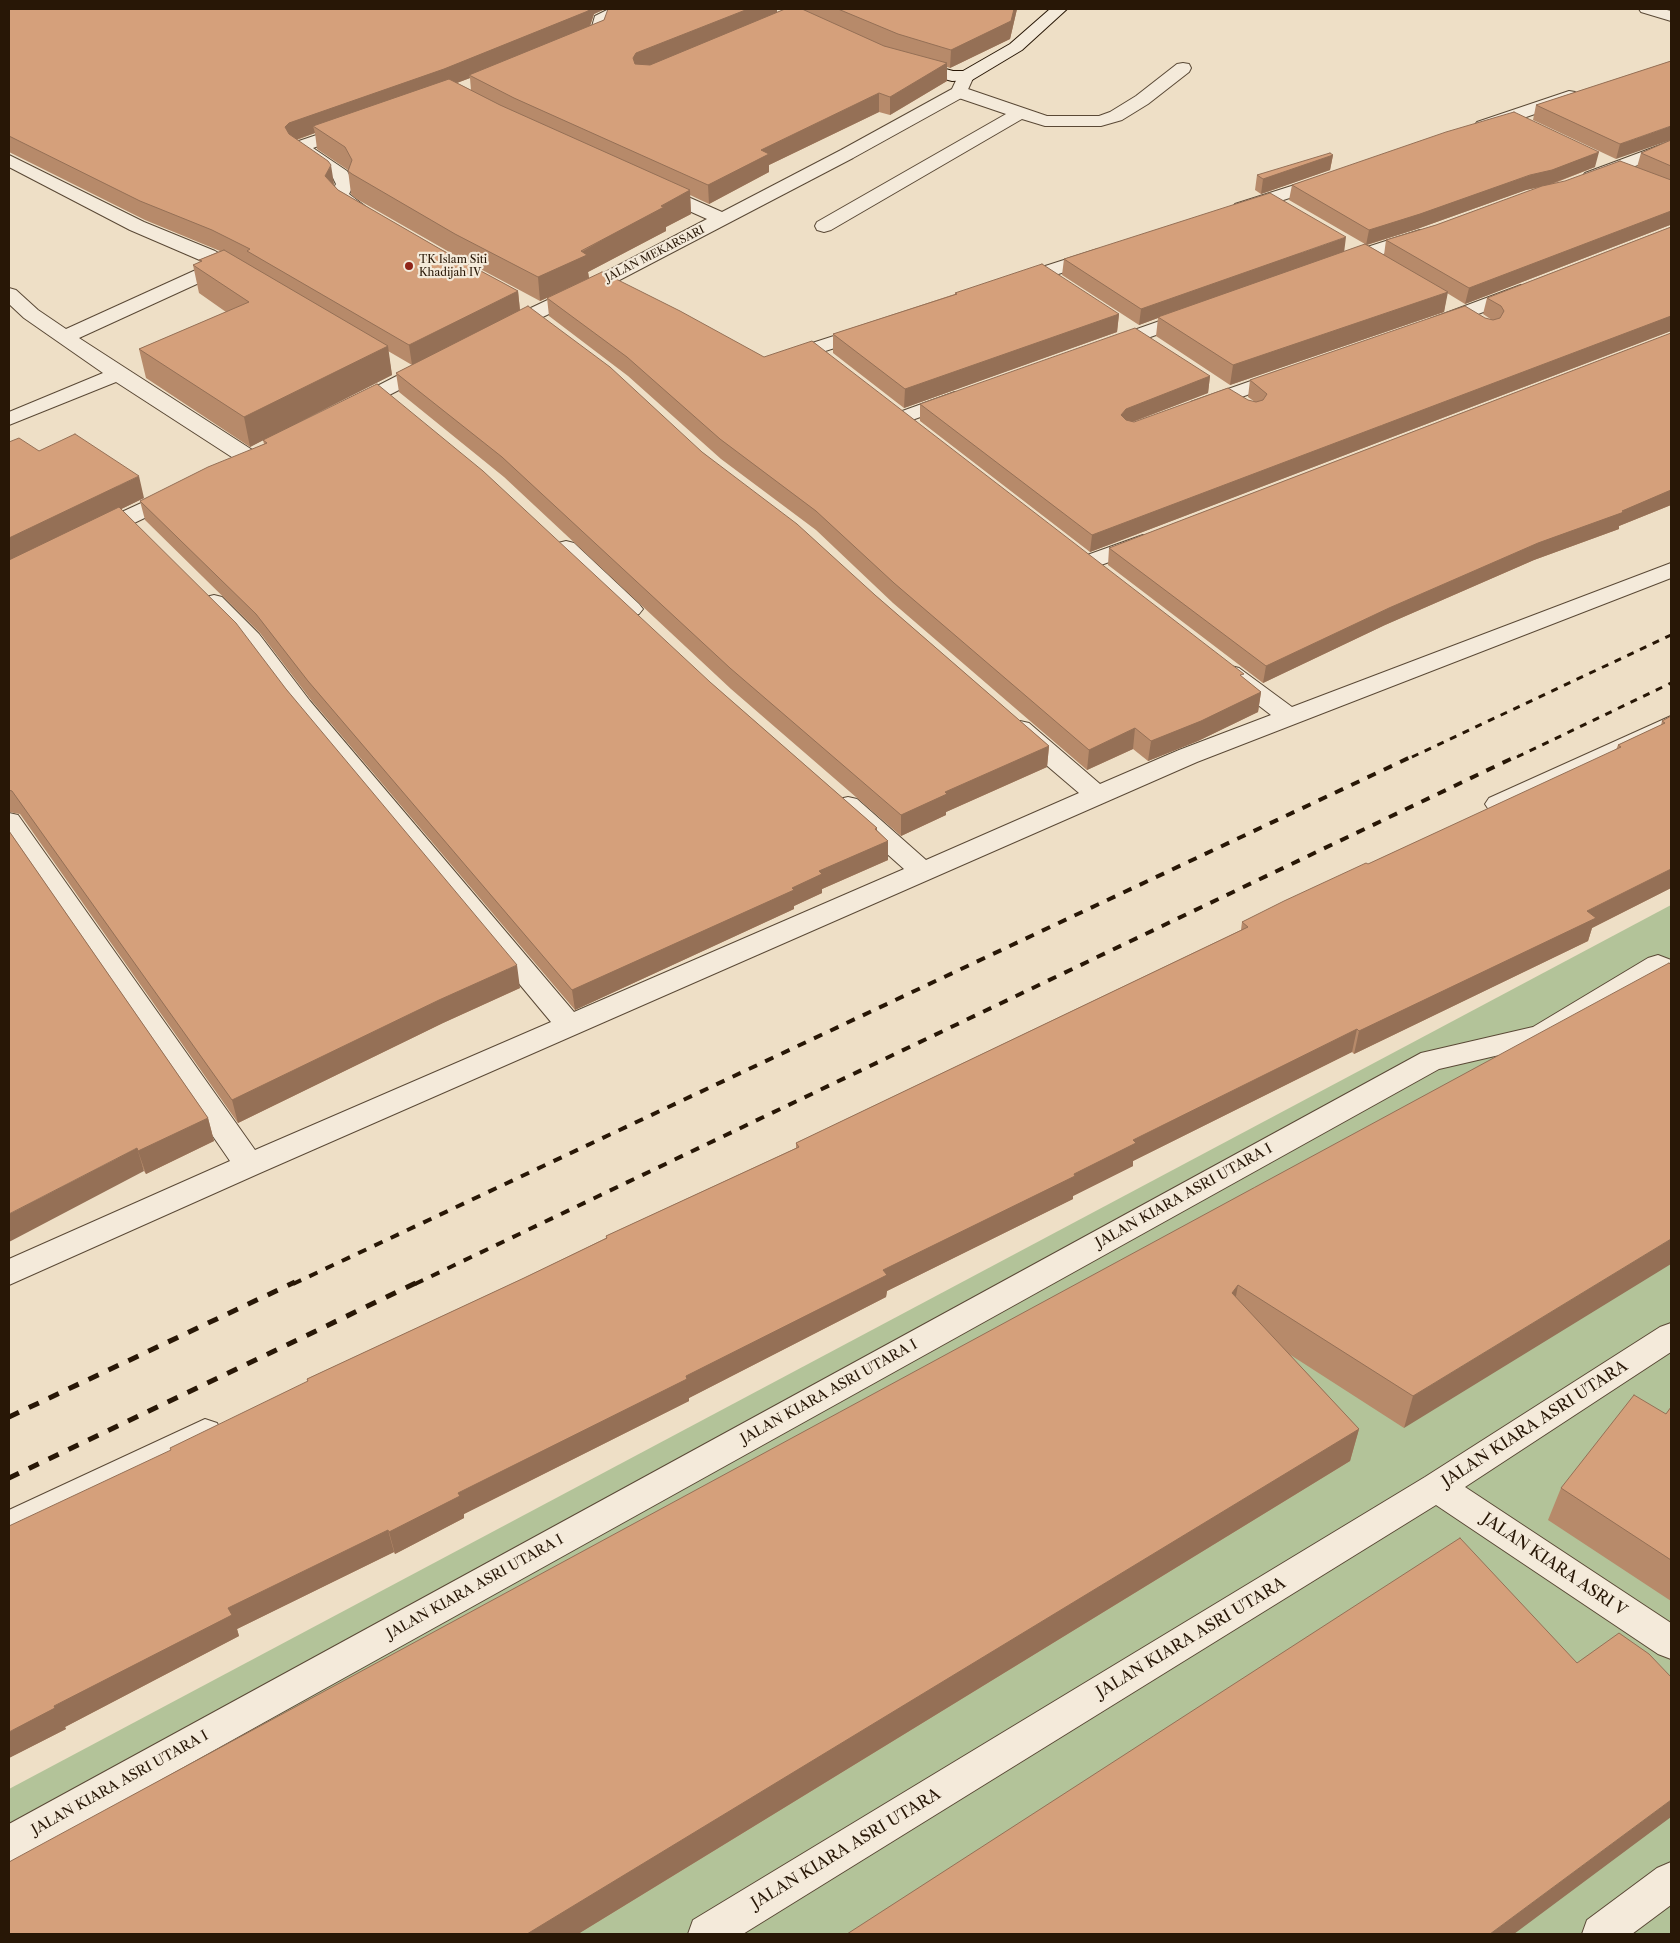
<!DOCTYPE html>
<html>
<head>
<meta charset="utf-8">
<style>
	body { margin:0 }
	#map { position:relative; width:1680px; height:1943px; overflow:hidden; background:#eedfc6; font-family:"Libre Caslon Text",serif }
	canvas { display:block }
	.frame { position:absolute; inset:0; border:10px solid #281706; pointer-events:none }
</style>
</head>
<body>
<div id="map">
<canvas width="1680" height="1943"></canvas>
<div class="frame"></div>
</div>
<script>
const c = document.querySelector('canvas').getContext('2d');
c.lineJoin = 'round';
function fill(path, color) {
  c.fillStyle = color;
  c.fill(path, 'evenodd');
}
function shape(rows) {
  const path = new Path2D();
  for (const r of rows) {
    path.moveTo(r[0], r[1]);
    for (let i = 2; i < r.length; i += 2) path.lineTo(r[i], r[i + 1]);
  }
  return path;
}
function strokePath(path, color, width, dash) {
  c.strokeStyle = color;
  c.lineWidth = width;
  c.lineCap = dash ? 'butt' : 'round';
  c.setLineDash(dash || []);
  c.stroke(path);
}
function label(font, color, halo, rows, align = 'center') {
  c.font = font + ' "Libre Caslon Text",serif';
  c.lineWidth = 4.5;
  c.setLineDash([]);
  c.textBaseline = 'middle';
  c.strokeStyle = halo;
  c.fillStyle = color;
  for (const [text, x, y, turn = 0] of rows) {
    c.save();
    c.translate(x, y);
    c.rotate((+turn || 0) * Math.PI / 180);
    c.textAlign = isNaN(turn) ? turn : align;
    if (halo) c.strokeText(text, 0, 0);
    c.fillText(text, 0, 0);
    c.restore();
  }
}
const green = shape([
	[1671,905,1671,1934,9,1934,9,1789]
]);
const lane = shape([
	[1183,63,1189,64,1191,68,1189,72,1148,104,1122,120,1101,126,1045,126,1022,119,831,230,824,232,817,230,815,226,817,222,1006,114,953,96,951,92,953,88,965,88,1047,116,1099,116,1110,112,1136,96,1177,64,1183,63]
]);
const street = shape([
	[609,9,629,9,627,12,609,21,605,36,580,46,568,46,566,43,568,40,591,30,595,16,609,9],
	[1639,9,1663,9,1671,11,1671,21,1641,12,1639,9],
	[966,71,972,72,974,76,965,96,853,158,610,285,509,333,502,335,495,333,492,329,495,325,596,277,707,219,649,193,646,189,649,185,655,184,661,185,722,212,841,150,952,89,960,72,966,71],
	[1569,91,1575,92,1578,96,1575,100,1489,130,1483,131,1477,130,1474,126,1477,122,1569,91],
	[352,123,358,124,361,128,358,132,313,148,347,171,354,184,349,194,375,214,373,218,366,220,359,218,342,207,333,199,330,195,336,184,333,178,293,151,290,147,293,143,352,123],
	[1671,141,1671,152,1597,181,1591,182,1585,181,1582,177,1585,173,1671,141],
	[9,155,144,222,215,251,248,270,251,274,248,278,241,280,223,272,79,338,257,453,260,458,257,463,249,464,241,463,116,382,9,425,9,412,103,373,24,318,9,304,9,288,16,290,38,310,66,329,209,264,130,230,9,167,9,155],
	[1326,175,1332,176,1335,180,1332,184,1241,214,1235,212,1232,208,1235,204,1326,175],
	[1420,230,1427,232,1429,236,1427,240,1340,268,1333,266,1330,262,1333,258,1420,230],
	[1098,249,1105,251,1107,255,1105,259,1015,288,1008,286,1005,282,1008,278,1098,249],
	[1521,285,1528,287,1531,291,1528,295,1444,327,1437,329,1430,327,1427,323,1430,319,1521,285],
	[1191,310,1198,312,1201,316,1198,320,1114,350,1107,352,1100,350,1097,346,1100,342,1191,310],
	[868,325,875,327,878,331,875,335,785,364,778,362,775,358,778,354,868,325],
	[431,360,438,362,441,366,438,370,358,411,351,413,344,411,341,407,344,403,424,362,431,360],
	[1285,369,1292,371,1295,375,1292,379,1205,410,1198,412,1191,410,1188,406,1191,402,1285,369],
	[955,392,962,394,965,398,962,402,901,424,894,422,891,418,894,414,955,392],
	[176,487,184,489,187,494,184,499,103,538,95,540,87,538,84,533,87,528,176,487],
	[1143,535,1151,537,1154,542,1151,547,1087,570,1079,568,1076,563,1079,558,1143,535],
	[566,541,574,543,639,604,643,609,639,614,631,616,623,614,558,553,555,548,558,543,566,541],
	[1671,563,1671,578,1197,762,260,1173,9,1285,9,1259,230,1161,9,840,9,813,18,815,255,1150,551,1022,292,711,243,644,206,607,202,602,206,597,214,595,222,597,259,634,310,701,574,1012,904,869,839,811,835,805,839,799,848,797,857,799,926,860,1079,793,1011,735,1008,729,1011,723,1020,721,1029,723,1100,784,1179,750,1271,715,1223,678,1219,673,1223,668,1231,666,1239,668,1292,707,1671,563],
	[1671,716,1671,733,1507,810,1498,812,1489,810,1485,804,1489,798,1671,716],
	[1658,955,1671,960,1671,982,1659,977,1551,1043,1439,1069,22,1857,9,1862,9,1824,1421,1053,1533,1027,1648,958,1658,955],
	[1671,1323,1671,1352,1465,1487,1671,1623,1671,1659,1658,1654,1436,1505,743,1934,688,1934,693,1920,1425,1477,1660,1327,1671,1323],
	[205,1419,217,1423,222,1433,217,1443,9,1541,9,1510,205,1419],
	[1671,1862,1671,1905,1632,1934,1582,1934,1587,1920,1657,1868,1671,1862]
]);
const secondary = shape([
	[1050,9,1067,9,1022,50,972,80,952,81,906,69,904,65,906,61,912,60,953,71,963,71,1010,44,1050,9]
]);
const railFar2 = shape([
	[1412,757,1671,635],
	[1517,757,1671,683]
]);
const railFar1 = shape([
	[293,1284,1415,755],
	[415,1284,1519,755]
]);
const rail = shape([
	[9,1417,295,1282],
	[9,1478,418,1282]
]);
const wall = shape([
	[9,9,605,9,594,14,590,26,604,20,608,9,777,9,777,12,785,9,1017,9,1010,39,950,68,947,67,947,81,890,115,879,112,769,165,769,172,709,204,690,195,691,214,666,227,666,231,588,272,589,278,1243,678,1261,692,1258,712,1198,741,1148,761,1133,749,1087,770,893,603,816,530,721,459,628,376,549,316,547,298,540,301,458,257,355,198,351,194,348,170,317,149,315,133,297,140,338,190,440,249,518,291,520,310,702,452,875,595,1049,746,1047,767,946,812,946,815,901,836,731,689,504,477,399,392,396,373,412,365,388,351,392,375,278,433,710,682,877,828,877,830,888,841,888,860,822,889,822,893,794,906,794,909,575,1010,311,700,260,633,145,520,140,501,264,444,263,440,250,447,146,378,139,349,226,312,199,293,193,265,200,262,199,260,220,251,145,220,9,152],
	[470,78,471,90,457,83],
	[1671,61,1616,159,1533,120,1536,105],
	[1671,140,1671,226,1670,225,1465,304,1447,293,1444,312,1230,385,1156,336,1158,318,1139,325,1062,275,1064,259,1344,252,1365,244,1289,200,1292,185,1595,167,1550,185,1637,167,1641,153],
	[1540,187,1436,225,1386,240,1384,255,1367,245,1417,229,1526,190],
	[1333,155,1330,170,1261,194,1255,190,1257,175],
	[1671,227,1671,331,1090,552,920,421,920,404,1210,376,1208,393,1133,422,1134,422,1248,400,1255,402,1248,397,1250,380,1485,318,1492,320,1483,314,1487,298],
	[955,293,1119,314,1117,332,904,408,833,353,833,334,955,294],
	[1671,333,1671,505,1619,526,1619,529,1534,560,1385,625,1263,683,1108,565,1109,548],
	[9,442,39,451,144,498,121,509,286,689,520,988,443,1023,238,1123,20,814,9,812],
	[1671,716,1671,888,1592,928,1588,941,1354,1054,1352,1052,1133,1161,1133,1166,1073,1196,1073,1199,887,1291,886,1297,689,1398,689,1401,464,1514,464,1518,395,1554,394,1552,237,1629,239,1636,65,1727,66,1729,9,1758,308,1382,307,1379,524,1278,606,1238,606,1236,796,1148,796,1143,1241,930,1242,922,1616,750,1618,745,1661,725,1662,721],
	[9,831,208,1118,214,1141,146,1174,144,1171],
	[1669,963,1404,1428,1289,1354,1359,1429,1350,1461,578,1934,9,1934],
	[1671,1407,1671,1601,1548,1520,1561,1488,1666,1414]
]);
const shadedWall = shape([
	[589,9,605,9,594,14,589,29,469,75,470,78,446,87,313,126,315,133,292,141,285,127,289,123],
	[748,9,777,9,777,15,637,71,633,58,636,53],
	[1014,9,1017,9,1010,39,950,68,951,50],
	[947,63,947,81,890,115,890,97],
	[879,93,879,112,769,165,769,172,709,204,708,185,761,150],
	[1671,126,1671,140,1616,159,1620,144],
	[1599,152,1595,167,1548,185,1526,190,1417,229,1366,245,1369,230],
	[1333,155,1330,170,1261,194,1263,179],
	[331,165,334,184,328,195,325,176],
	[690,190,691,214,666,227,666,231,588,272,589,278,540,301,538,277,661,206],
	[1671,211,1671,222,1670,225,1465,304,1469,288],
	[1346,237,1344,253,1158,317,1158,318,1139,325,1141,309],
	[518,291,520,311,412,365,409,345],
	[1448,292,1444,312,1230,385,1233,365],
	[1119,314,1117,332,904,408,905,389],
	[1671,316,1671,331,1090,552,1092,535],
	[388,346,392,375,250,447,244,417],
	[1210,376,1208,393,1124,425,1121,415,1126,409],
	[139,476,144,498,9,564,9,538],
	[1671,490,1671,505,1619,526,1619,529,1534,560,1385,625,1263,683,1266,666,1389,608,1538,543],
	[1261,692,1258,712,1198,741,1148,761,1151,741],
	[1135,728,1133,749,1087,770,1089,750],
	[1049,746,1047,767,946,812,946,815,901,836,901,815,945,792],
	[877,828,876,846,888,841,888,860,822,889,822,893,794,906,794,909,575,1010,572,990,792,888,819,871],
	[1671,869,1671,888,1592,928,1588,941,1354,1054,1359,1031,1587,911],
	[517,965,520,988,443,1023,238,1123,232,1100,439,1000],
	[1357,1029,1352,1052,1133,1161,1133,1166,1073,1196,1073,1199,887,1291,886,1297,689,1398,689,1401,464,1514,464,1518,395,1554,389,1532,458,1493,686,1376,883,1270,1074,1174,1133,1140],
	[208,1118,214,1141,146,1174,138,1151],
	[137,1148,144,1171,9,1242,9,1214],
	[1671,1239,1671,1264,1404,1428,1413,1396],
	[1238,1285,1232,1318,1232,1293],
	[1359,1429,1350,1461,578,1934,527,1934],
	[388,1530,394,1552,237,1629,239,1636,65,1727,66,1729,9,1758,9,1732,228,1608],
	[1671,1800,1671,1817,1514,1934,1490,1934]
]);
const building = shape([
	[9,9,589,9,588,11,444,69,289,123,285,127,289,134,328,161,331,165,325,176,338,190,440,249,518,291,409,345,247,251,250,249,212,230,140,201,9,136,9,9],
	[608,9,748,9,636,53,633,58,635,64,650,65,785,9,802,9,884,46,947,63,890,97,879,93,761,150,769,154,708,185,514,98,469,75,604,20,608,9],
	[838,9,1014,9,1011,21,951,50,898,34,838,9],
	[1671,61,1671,126,1620,144,1536,105,1671,61],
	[449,79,500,105,690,190,661,206,664,207,581,251,587,255,538,277,455,234,352,174,348,171,352,160,345,147,313,126,449,79],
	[1514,112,1599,152,1552,170,1530,175,1420,214,1369,230,1292,185,1446,132,1514,112],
	[1671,140,1671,166,1641,153,1671,140],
	[1330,153,1333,155,1263,179,1257,175,1330,153],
	[1620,161,1671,180,1671,211,1469,288,1386,240,1436,225,1542,186,1565,181,1620,161],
	[1270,193,1346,237,1141,309,1064,259,1270,193],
	[1671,227,1671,316,1092,535,920,404,1135,328,1210,376,1126,409,1121,415,1126,420,1134,422,1228,388,1248,400,1256,402,1263,400,1267,394,1250,380,1465,306,1485,318,1493,320,1500,318,1504,311,1501,306,1487,298,1671,227],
	[1365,244,1448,292,1233,365,1158,317,1365,244],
	[224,250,388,346,244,417,139,349,249,302,193,265,202,261,199,260,224,250],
	[1042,264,1119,314,905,389,833,334,957,294,955,293,1042,264],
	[602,272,680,311,764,357,812,341,1244,674,1240,675,1261,692,1201,721,1151,741,1135,728,1089,750,894,583,816,511,720,439,627,357,547,298,602,272],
	[528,306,610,367,702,452,797,524,875,595,1049,746,945,792,947,794,901,815,730,668,502,457,396,373,528,306],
	[1671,333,1671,490,1622,511,1624,512,1538,543,1389,608,1266,666,1109,548,1671,333],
	[377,384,483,471,710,682,877,828,875,829,888,841,819,871,822,874,792,888,794,890,572,990,308,681,256,614,140,501,208,467,267,443,263,440,377,384],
	[75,434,139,476,9,538,9,442,19,438,39,451,75,434],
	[119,507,236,623,286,689,517,965,439,1000,232,1100,12,791,9,790,9,560,119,507],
	[1671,716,1671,869,1587,911,1596,918,1359,1031,1357,1029,1133,1140,1136,1143,1074,1174,1075,1176,883,1270,887,1275,686,1376,687,1379,458,1493,460,1496,389,1532,388,1530,228,1608,232,1615,54,1706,55,1708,9,1732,9,1526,171,1450,170,1448,308,1381,307,1379,524,1278,607,1238,606,1236,799,1147,796,1143,1248,927,1242,922,1284,901,1366,863,1368,864,1621,747,1618,745,1665,723,1662,721,1671,716],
	[9,831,208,1118,138,1151,137,1148,9,1214,9,831],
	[1669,963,1671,965,1671,1239,1413,1396,1238,1285,1232,1293,1359,1429,527,1934,9,1934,9,1862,1669,963],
	[1634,1395,1666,1414,1671,1407,1671,1560,1561,1488,1634,1395],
	[1460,1538,1577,1663,1619,1633,1649,1654,1671,1677,1671,1800,1490,1934,847,1934,1460,1538]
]);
const markers = [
	[409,266,5,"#8f2418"]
];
const farStreetnames = [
	["JALAN MEKARSARI",655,254,-27]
];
const farPoinames = [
	["TK Islam Siti",419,260],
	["Khadijah IV",419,273]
];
const streetNames = [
	["JALAN KIARA ASRI UTARA I",1184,1196,-29],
	["JALAN KIARA ASRI UTARA I",829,1392,-29],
	["JALAN KIARA ASRI UTARA I",475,1587,-29],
	["JALAN KIARA ASRI UTARA I",120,1783,-29]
];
const nearStreetnames = [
	["JALAN KIARA ASRI UTARA",1535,1424,-33],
	["JALAN KIARA ASRI V",1554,1565,34],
	["JALAN KIARA ASRI UTARA",1191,1638,-31],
	["JALAN KIARA ASRI UTARA",846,1849,-31]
];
fill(green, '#b3c399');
strokePath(lane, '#5a4936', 2);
strokePath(street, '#5a4936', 2);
strokePath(secondary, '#281706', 2);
fill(lane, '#f4eada');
fill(street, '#f4eada');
fill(secondary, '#f4eada');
strokePath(railFar2, '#281706', 3, [7, 7]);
strokePath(railFar1, '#281706', 4, [9, 9]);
strokePath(rail, '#281706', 5, [11, 11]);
fill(wall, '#b78a6a');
fill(shadedWall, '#957056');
fill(building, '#d5a07b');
strokePath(building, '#957056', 1);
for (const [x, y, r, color] of markers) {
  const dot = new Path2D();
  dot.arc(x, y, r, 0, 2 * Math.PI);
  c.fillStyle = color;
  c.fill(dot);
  strokePath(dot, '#f4eada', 2);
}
label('11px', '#281706', '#f4eada', farStreetnames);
label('11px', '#281706', '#f4eada', farPoinames, 'left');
label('14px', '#281706', '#f4eada', streetNames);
label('16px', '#281706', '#f4eada', nearStreetnames);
</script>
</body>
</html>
